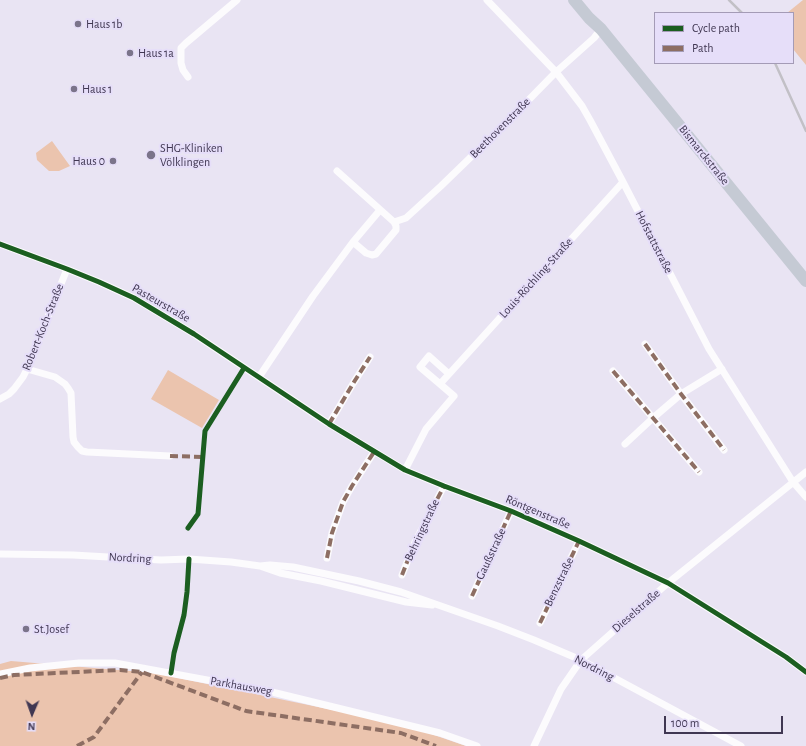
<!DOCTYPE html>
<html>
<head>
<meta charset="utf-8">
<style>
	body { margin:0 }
	#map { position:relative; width:806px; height:746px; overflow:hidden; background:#e9e4f3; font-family:"Alegreya Sans",sans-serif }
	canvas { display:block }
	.legend { position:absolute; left:654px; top:12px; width:140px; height:52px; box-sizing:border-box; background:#e6def9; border:1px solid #a49bb6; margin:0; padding:5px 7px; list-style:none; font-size:12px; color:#403752 }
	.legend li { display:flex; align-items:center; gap:8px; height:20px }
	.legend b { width:20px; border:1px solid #a49bb6 }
	.north { position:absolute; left:12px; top:694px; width:40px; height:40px; -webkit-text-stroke:3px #e6def9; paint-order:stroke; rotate:182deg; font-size:11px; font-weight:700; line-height:16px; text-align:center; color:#403752 }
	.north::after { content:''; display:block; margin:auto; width:14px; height:18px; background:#403752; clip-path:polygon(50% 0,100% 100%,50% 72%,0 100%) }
	.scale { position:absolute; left:664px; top:716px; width:119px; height:18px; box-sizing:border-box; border:2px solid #403752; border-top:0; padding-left:5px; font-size:12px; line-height:14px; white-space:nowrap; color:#403752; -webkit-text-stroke:3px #e6def9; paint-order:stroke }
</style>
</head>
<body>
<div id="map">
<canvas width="806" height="746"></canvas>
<ul class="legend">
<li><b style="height:5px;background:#1b5e20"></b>Cycle path</li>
<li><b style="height:5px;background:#8d6e63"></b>Path</li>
</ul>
<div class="north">N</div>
<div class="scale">100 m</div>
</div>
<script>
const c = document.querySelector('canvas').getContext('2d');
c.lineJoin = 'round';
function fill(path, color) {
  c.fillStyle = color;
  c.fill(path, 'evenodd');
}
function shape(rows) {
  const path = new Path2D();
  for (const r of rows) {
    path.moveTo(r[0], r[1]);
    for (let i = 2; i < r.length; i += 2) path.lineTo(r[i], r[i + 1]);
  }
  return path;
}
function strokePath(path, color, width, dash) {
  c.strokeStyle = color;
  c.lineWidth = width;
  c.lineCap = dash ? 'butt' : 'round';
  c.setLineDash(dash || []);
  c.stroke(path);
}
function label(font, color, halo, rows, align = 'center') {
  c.font = font + ' "Alegreya Sans",sans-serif';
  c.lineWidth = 4;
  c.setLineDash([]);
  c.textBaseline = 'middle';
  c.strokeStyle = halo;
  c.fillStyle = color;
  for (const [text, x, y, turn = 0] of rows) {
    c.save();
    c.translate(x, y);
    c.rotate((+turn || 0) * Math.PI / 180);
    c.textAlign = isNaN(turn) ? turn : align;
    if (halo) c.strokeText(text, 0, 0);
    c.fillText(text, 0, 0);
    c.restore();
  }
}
const green = shape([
	[803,0,806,0,806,65,793,49,793,13,787,13],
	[52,141,70,166,59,171,49,171,37,160,36,153],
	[168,370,219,400,202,428,151,399],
	[11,661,154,673,405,725,466,746,0,746,0,664]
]);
const minor = shape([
	[487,0,556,72,582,106,590,120,623,182,709,349,793,482,806,497],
	[188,77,183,70,181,63,181,48,186,43,237,0],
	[337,171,394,222,396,226,396,230,376,254,372,255,366,253,353,242],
	[394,222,406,218,441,186,507,122,556,72,594,38,601,29],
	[0,244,67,269,99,282,134,298,194,334,329,424,405,470,444,486,511,511,579,541,668,583,786,657,806,672],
	[645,344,681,394,724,450],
	[27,369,55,377,65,384,68,388,71,393,73,437,74,442,78,447,82,451,87,452,170,456],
	[613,371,699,472],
	[259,377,313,296,353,242,380,210],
	[440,384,420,367,429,356,449,374],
	[0,399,9,394,14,389,23,377,27,369,67,269],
	[329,424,354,382,370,357],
	[625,444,653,418,681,394,722,369],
	[405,470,426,429,454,396,440,384,623,182],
	[0,554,73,555,161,560,189,559,231,562,260,566,280,573,321,581,406,602,432,605],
	[327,558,332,533,343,502,352,486,374,452],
	[260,566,270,565,293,567,359,581,401,592,498,626,534,640,581,660,741,746],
	[402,575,415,542,444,486],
	[472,596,511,511],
	[540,623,579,541],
	[0,674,30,668,79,663,115,663,272,692,440,733,477,746],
	[534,746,561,689,581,660,668,583,806,472]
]);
const primary = shape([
	[574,0,589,18,601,29,806,281]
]);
const rail = shape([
	[729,0,742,13],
	[775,63,806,131]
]);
const quiet = shape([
	[645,344,681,394,724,450],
	[613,371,699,472],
	[329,424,354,382,370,357],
	[170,456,203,457],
	[327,558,332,533,343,502,352,486,374,452],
	[402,575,415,542,444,486],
	[472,596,511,511],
	[540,623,579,541],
	[0,678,14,675,120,670,142,672,246,711,401,733,436,746],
	[77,746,94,737,142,672]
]);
const cycleway = shape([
	[0,244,67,269,99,282,134,298,194,334,329,424,405,470,444,486,511,511,579,541,668,583,786,657,806,672],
	[188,528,198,514,205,431,244,368],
	[171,673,174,653,184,615,187,592,189,559]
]);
const markers = [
	[78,24,4,"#7b748a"],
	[130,53,4,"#7b748a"],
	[74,89,4,"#7b748a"],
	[151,155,5,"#7b748a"],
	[113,161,4,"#7b748a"],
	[26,629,4,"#7b748a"]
];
const poiNames = [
	["Haus 1b",86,24],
	["Haus 1a",138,53],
	["Haus 1",82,89],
	["SHG-Kliniken",160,148],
	["Völklingen",160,162],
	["Haus 0",105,161,"right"],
	["St.Josef",34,629]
];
const streetNames = [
	["Beethovenstraße",500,128,-45],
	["Bismarckstraße",704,155,51],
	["Hofstattstraße",654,242,63],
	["Louis-Röchling-Straße",536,278,-48],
	["Pasteurstraße",161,303,30],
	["Robert-Koch-Straße",43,327,-68],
	["Röntgenstraße",538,512,23],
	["Behringstraße",422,530,-65],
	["Gaußstraße",491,554,-65],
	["Nordring",130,558,3],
	["Benzstraße",559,582,-64],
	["Dieselstraße",636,611,-41],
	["Nordring",594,668,27],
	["Parkhausweg",241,686,10]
];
fill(green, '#ebc4ae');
strokePath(minor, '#fcfbfd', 7);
strokePath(primary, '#c5cad4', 12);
strokePath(rail, '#c2c0c6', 2.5);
strokePath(quiet, '#8d6e63', 4, [8, 4]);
strokePath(cycleway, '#1b5e20', 5);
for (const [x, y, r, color] of markers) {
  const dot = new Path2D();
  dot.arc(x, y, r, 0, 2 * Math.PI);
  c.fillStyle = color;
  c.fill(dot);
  strokePath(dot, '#e6def9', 1.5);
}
label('12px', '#403752', '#e6def9', poiNames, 'left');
label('12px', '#403752', '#e6def9', streetNames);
</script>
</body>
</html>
